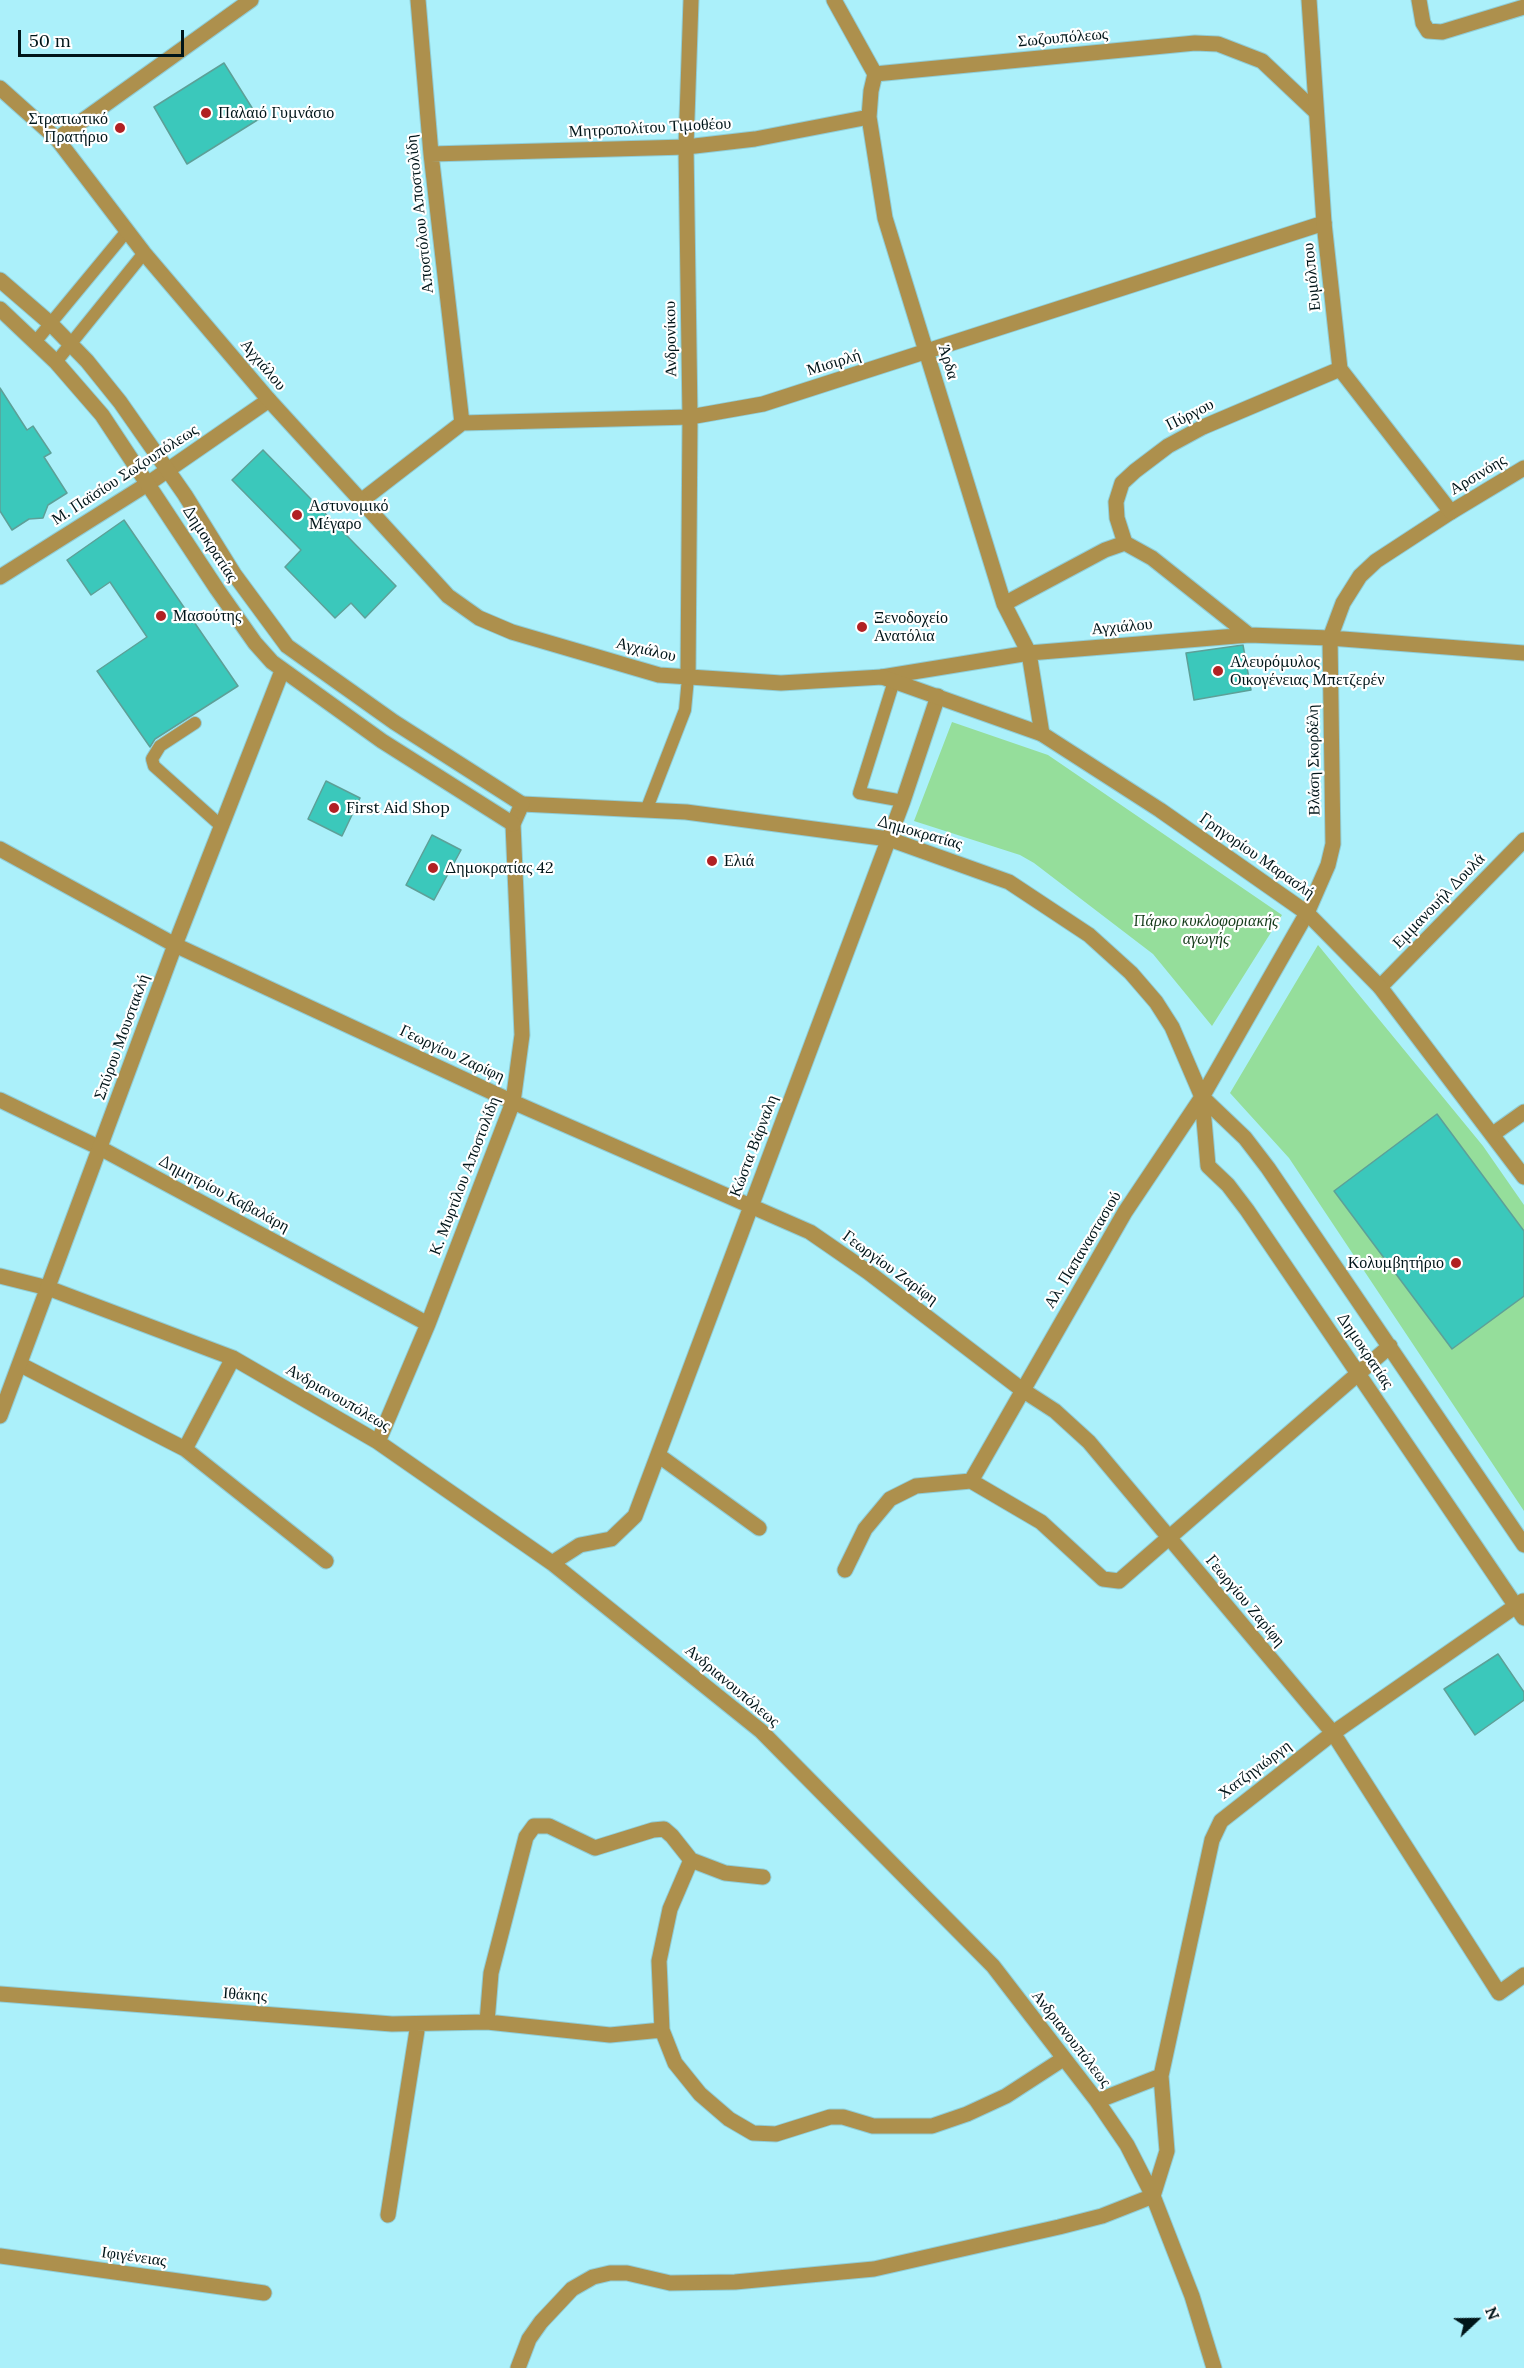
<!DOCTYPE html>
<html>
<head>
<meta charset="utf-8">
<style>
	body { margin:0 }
	#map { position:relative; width:1524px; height:2368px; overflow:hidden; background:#abf0fa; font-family:Lora,serif }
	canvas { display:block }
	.north { position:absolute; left:1446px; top:2290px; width:60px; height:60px; -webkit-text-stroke:4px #fff; paint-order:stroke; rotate:68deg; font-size:16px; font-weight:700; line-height:24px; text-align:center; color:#001519 }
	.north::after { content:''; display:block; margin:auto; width:21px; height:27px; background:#001519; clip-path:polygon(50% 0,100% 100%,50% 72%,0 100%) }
	.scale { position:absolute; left:18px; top:30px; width:166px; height:27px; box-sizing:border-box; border:3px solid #001519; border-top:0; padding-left:8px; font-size:18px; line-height:21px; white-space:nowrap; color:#001519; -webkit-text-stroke:4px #fff; paint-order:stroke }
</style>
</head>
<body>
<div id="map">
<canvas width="1524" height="2368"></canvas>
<div class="north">N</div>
<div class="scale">50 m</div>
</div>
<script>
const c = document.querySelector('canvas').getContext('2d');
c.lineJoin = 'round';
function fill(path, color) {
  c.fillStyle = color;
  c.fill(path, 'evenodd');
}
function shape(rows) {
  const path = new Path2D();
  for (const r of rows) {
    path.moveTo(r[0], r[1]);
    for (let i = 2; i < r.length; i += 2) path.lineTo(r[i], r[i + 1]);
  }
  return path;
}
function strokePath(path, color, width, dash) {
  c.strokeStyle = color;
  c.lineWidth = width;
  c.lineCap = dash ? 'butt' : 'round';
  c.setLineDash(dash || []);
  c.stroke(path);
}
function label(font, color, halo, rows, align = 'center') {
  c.font = font + ' Lora,serif';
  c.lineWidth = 4.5;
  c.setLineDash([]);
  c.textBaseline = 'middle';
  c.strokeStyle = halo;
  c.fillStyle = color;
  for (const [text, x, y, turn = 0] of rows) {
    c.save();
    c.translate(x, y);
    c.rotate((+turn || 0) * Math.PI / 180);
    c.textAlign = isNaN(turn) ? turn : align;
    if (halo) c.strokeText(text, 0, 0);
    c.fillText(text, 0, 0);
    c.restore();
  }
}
const green = shape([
	[952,722,1048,755,1282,915,1212,1026,1153,954,1034,863,1020,855,914,821],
	[1318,945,1483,1146,1524,1205,1524,1511,1289,1158,1230,1093]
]);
const building = shape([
	[224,63,259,119,187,164,154,107,224,63],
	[0,388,27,430,33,426,51,453,44,457,67,493,48,505,43,518,29,519,12,530,0,511,0,388],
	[263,450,396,586,365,618,351,603,335,618,285,567,301,550,232,480,263,450],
	[124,520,238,686,155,739,150,747,97,671,147,637,110,582,91,595,67,560,124,520],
	[1243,645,1251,690,1194,700,1186,653,1243,645],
	[326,781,360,798,342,836,308,819,326,781],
	[432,835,461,850,434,900,406,885,432,835],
	[1437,1114,1524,1231,1524,1296,1452,1349,1334,1191,1437,1114],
	[1498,1654,1524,1692,1524,1700,1475,1735,1444,1689,1498,1654]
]);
const service = shape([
	[36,341,127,231],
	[56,362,144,253],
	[894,681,859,793,903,801],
	[195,723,160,746,152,759,154,766,220,825],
	[647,808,685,710,688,678]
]);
const minor = shape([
	[418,0,431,154,462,423],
	[834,0,875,74,1195,43,1218,44,1262,61,1316,112],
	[1419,0,1423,23,1428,31,1442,32,1524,7],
	[875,74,871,91,869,117,885,218,1004,604,1029,653,1042,734],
	[57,139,251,0],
	[431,154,686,147,755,139,869,117],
	[361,501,462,423,690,417,763,404,1324,223],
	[1125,543,1117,518,1116,502,1122,483,1135,471,1168,446,1203,427,1340,369],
	[0,577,149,483,269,400],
	[1004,604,1105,550,1125,543,1152,558,1249,635],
	[882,677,1029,653,1249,635,1330,638,1524,653],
	[688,678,690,417,686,147,691,0],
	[0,849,175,945,513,1102,810,1232,868,1272,1021,1389,1055,1411,1089,1442,1333,1733,1499,1993,1524,1975],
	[1380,987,1524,840],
	[1202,1097,1245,1138,1268,1168,1524,1545],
	[0,1100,100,1148,428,1324],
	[1493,1134,1524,1112],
	[0,1276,48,1288,233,1358,378,1442,552,1563,761,1731,993,1966,1097,2101,1127,2145,1153,2196,1192,2296,1214,2368],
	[21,1365,185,1449,326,1561],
	[378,1442,428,1324,513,1102,522,1035,513,824,522,804,686,812,889,839,1009,882,1089,935,1131,973,1156,1002,1172,1027,1202,1097,1208,1166,1228,1185,1247,1210,1524,1618],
	[185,1449,233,1358],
	[658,1455,759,1528],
	[971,1481,1125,1212,1202,1097,1307,913,1328,865,1333,844,1330,638,1343,603,1360,576,1376,561,1451,512],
	[971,1481,1041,1522,1103,1579,1119,1581,1390,1346],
	[552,1563,580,1545,611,1539,635,1516,903,801,938,696],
	[845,1570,865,1529,890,1499,916,1486,971,1481],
	[691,1860,725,1873,763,1877],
	[0,1994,392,2024,487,2022],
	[662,2030,610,2035,487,2022,491,1973,526,1837,534,1826,549,1826,595,1848,653,1830,664,1829,672,1836,691,1860,670,1909,659,1961,662,2030,675,2063,700,2094,729,2119,753,2133,776,2134,830,2117,843,2117,873,2126,932,2126,967,2114,1006,2096,1063,2059],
	[1097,2101,1161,2076,1212,1840,1221,1821,1333,1733,1523,1601],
	[388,2215,418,2024],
	[0,2256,264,2293],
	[518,2368,529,2339,541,2322,572,2289,593,2277,610,2273,627,2273,670,2283,735,2282,874,2269,1059,2227,1102,2216,1153,2196,1167,2151,1161,2076]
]);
const tertiary = shape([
	[1309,0,1324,223,1340,369,1451,512,1524,468],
	[0,88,57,139,144,253,269,400,448,596,479,618,512,632,659,675,781,683,882,677,1042,734,1160,810,1307,913,1380,987,1524,1177],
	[0,280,51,324,87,361,120,402,185,495,234,574,287,646,394,722,522,804],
	[0,309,56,362,102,415,217,589,255,643,272,662,382,741,513,824],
	[0,1416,175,945,282,671]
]);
const markers = [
	[206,113,6,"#b12123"],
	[120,128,6,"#b12123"],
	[297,515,6,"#b12123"],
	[161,616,6,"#b12123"],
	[862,627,6,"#b12123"],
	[1218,671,6,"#b12123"],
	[334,808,6,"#b12123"],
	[712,861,6,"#b12123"],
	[433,868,6,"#b12123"],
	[1456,1263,6,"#b12123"]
];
const streetNames = [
	["Σωζουπόλεως",1063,38,-5],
	["Μητροπολίτου Τιμοθέου",650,128,-3],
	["Αποστόλου Αποστολίδη",420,214,-96],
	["Ευμόλπου",1312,277,-96],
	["Ανδρονίκου",671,339,-91],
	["Άρδα",948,362,73],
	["Μισιρλή",834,363,-17],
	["Αγχιάλου",263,365,50],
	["Πύργου",1190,415,-27],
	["Μ. Παϊσίου Σωζουπόλεως",125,475,-33],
	["Αρσινόης",1478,475,-31],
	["Δημοκρατίας",210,544,57],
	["Αγχιάλου",1122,627,-5],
	["Αγχιάλου",646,650,13],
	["Βλάση Σκορδέλη",1314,760,-91],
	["Δημοκρατίας",920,833,16],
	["Γρηγορίου Μαρασλή",1257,856,35],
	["Εμμανουήλ Δουλά",1439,901,-46],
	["Σπύρου Μουστακλή",122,1037,-70],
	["Γεωργίου Ζαρίφη",452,1054,25],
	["Κώστα Βάρναλη",754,1146,-69],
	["Κ. Μυρτίλου Αποστολίδη",465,1176,-69],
	["Δημητρίου Καβαλάρη",224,1194,28],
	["Αλ. Παπαναστασιού",1083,1250,-59],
	["Γεωργίου Ζαρίφη",890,1268,36],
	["Δημοκρατίας",1365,1351,56],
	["Ανδριανουπόλεως",338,1398,30],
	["Γεωργίου Ζαρίφη",1245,1601,50],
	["Ανδριανουπόλεως",732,1686,40],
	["Χατζηγιώργη",1255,1770,-37],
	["Ιθάκης",245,1995,4],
	["Ανδριανουπόλεως",1071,2039,52],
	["Ιφιγένειας",134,2257,8]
];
const poiNames = [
	["Παλαιό Γυμνάσιο",218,113],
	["Στρατιωτικό",108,119,"right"],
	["Πρατήριο",108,137,"right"],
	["Αστυνομικό",309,506],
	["Μέγαρο",309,524],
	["Μασούτης",173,616],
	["Ξενοδοχείο",874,618],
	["Ανατόλια",874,636],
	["Αλευρόμυλος",1230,662],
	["Οικογένειας Μπετζερέν",1230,680],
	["First Aid Shop",346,808],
	["Ελιά",724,861],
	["Δημοκρατίας 42",445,868],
	["Κολυμβητήριο",1444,1263,"right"]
];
const parkNames = [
	["Πάρκο κυκλοφοριακής",1206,921],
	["αγωγής",1206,939]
];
fill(green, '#95de9b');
fill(building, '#3bc8bb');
strokePath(building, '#5da098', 1.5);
strokePath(service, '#90cdd6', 14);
strokePath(minor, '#90cdd6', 17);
strokePath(tertiary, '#90cdd6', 17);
strokePath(service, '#ad904d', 12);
strokePath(minor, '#ad904d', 15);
strokePath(tertiary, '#ad904d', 15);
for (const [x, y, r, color] of markers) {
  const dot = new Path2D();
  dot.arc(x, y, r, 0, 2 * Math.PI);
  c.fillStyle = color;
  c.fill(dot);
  strokePath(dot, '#fff', 2);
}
label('16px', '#001519', '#fff', streetNames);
label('16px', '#001519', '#fff', poiNames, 'left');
label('italic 16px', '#133918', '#fff', parkNames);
</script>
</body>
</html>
